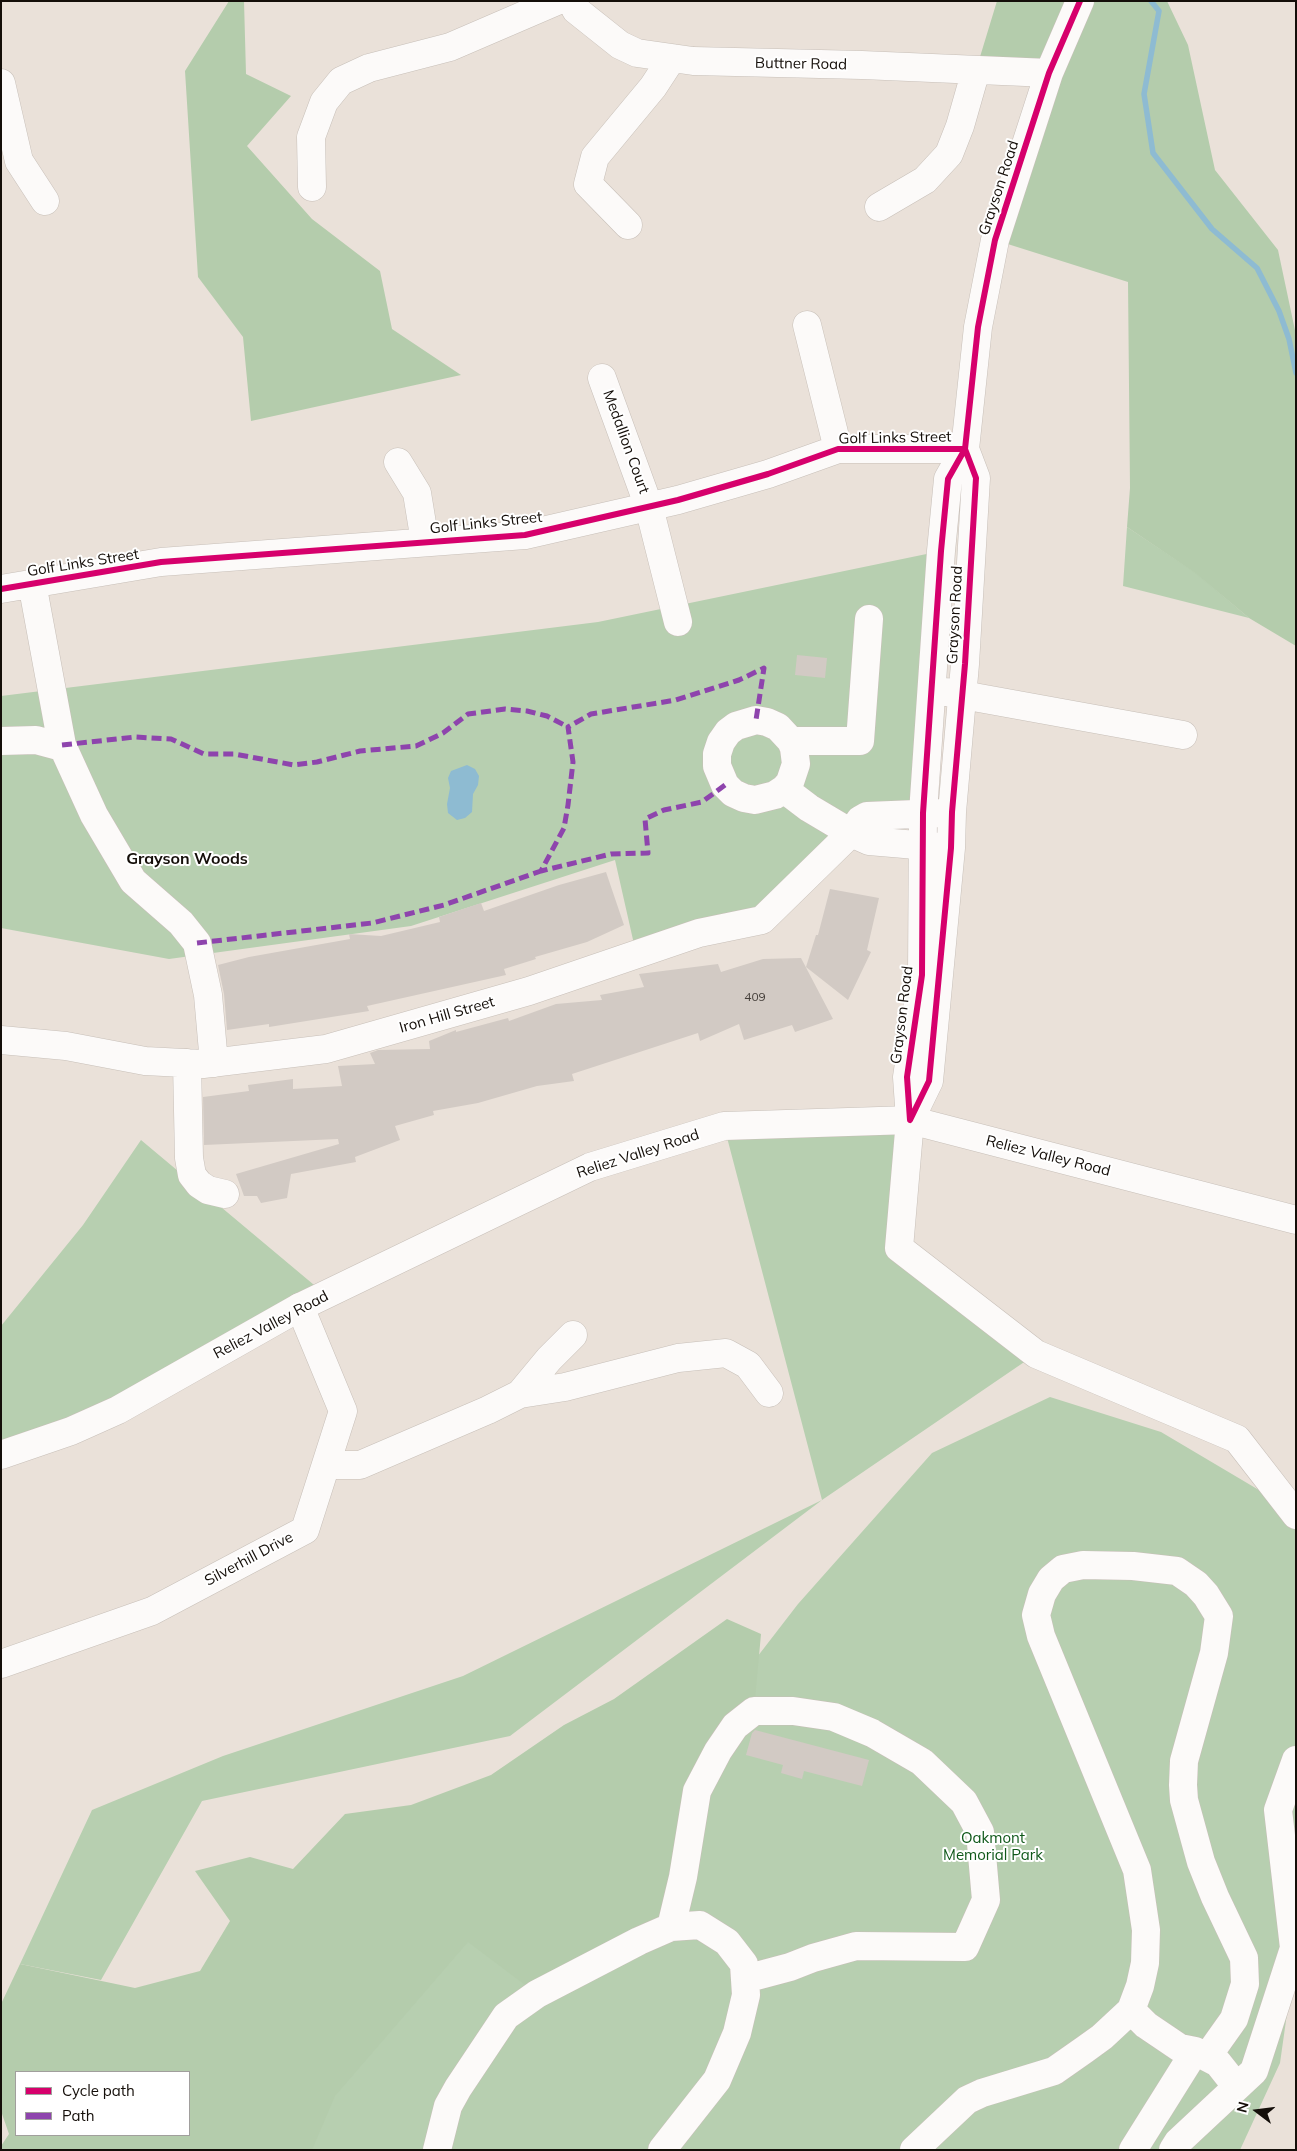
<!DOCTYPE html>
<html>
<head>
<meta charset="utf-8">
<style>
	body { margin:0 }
	#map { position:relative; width:1297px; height:2151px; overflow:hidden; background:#eae1d9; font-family:Mulish,sans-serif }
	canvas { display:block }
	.frame { position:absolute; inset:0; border:2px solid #140e09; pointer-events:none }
	.legend { position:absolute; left:15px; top:2071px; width:175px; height:65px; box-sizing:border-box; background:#fff; border:1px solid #a19f9d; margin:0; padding:6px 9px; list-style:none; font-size:15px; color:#140e09 }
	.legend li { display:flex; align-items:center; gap:10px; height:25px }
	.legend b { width:25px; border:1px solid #a19f9d }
	.north { position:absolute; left:1232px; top:2086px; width:50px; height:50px; -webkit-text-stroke:4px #fff; paint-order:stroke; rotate:285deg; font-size:14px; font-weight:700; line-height:20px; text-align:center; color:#140e09 }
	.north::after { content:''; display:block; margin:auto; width:18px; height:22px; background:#140e09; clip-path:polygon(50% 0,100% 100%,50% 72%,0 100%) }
</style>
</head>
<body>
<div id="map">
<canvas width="1297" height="2151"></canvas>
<div class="frame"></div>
<ul class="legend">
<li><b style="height:6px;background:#d6006c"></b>Cycle path</li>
<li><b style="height:6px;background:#8e44ad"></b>Path</li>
</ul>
<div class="north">N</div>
</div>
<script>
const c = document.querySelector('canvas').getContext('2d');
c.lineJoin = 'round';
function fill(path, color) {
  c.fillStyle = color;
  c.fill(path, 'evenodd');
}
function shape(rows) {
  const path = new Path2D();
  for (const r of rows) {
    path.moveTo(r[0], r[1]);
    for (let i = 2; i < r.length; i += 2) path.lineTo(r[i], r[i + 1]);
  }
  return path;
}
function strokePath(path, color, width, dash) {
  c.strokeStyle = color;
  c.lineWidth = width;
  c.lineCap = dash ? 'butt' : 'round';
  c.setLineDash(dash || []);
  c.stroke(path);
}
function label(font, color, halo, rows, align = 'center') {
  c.font = font + ' Mulish,sans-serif';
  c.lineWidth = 4;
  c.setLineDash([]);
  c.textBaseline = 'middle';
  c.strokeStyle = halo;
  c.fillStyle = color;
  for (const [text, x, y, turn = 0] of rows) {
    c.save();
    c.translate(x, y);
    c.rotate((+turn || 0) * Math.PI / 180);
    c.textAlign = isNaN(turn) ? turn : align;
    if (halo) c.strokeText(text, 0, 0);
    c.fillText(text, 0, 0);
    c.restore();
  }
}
const green = shape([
	[1127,527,1196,573,1249,618,1123,586],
	[941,551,923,811,864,815,762,920,636,953,615,860,411,926,169,959,1,928,1,696,598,622],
	[910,1120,899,1248,1036,1354,822,1500,510,1736,202,1801,101,1980,20,1964,92,1810,223,1756,463,1676,822,1500,724,1126],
	[141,1140,326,1295,1,1455,1,1326,83,1225],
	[1050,1397,1161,1432,1296,1512,1296,1950,1280,2063,1240,2150,257,2150,359,2006,717,1709,798,1604,932,1453]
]);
const forest = shape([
	[229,1,244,1,246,74,291,96,247,146,312,219,380,271,392,329,461,375,251,421,243,337,198,277,185,71],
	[997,1,1167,1,1188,45,1215,170,1278,250,1296,335,1296,646,1249,618,1195,573,1127,527,1130,488,1128,282,995,240,1049,73,976,70],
	[727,1619,761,1634,754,1711,718,1751,671,1927,537,1994,468,1942,335,2096,312,2150,1,2150,1,2146,9,2134,1,2111,1,2004,20,1964,135,1988,200,1971,230,1921,195,1871,250,1857,293,1869,345,1814,411,1805,491,1775,564,1725,614,1699],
	[16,2072,189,2072,189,2135,16,2135]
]);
const water = shape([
	[467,765,475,769,479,776,478,785,473,794,472,812,465,818,457,820,448,813,447,804,450,788,448,778,451,771]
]);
const stream = shape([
	[1151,1,1159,11,1144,94,1153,153,1212,229,1257,268,1279,311,1289,339,1296,373]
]);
const building = shape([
	[797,655,827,658,825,678,795,675],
	[606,872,624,925,587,942,535,957,536,959,504,969,506,975,367,1006,369,1011,269,1027,269,1024,227,1030,224,994,218,965,249,957,350,939,349,934,381,936,440,922,439,917,481,903,484,911,559,885],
	[830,889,879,898,867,950,871,952,848,1000,806,967,816,935,818,935],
	[801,958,833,1019,795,1032,792,1025,744,1040,739,1024,700,1041,698,1033,572,1074,574,1081,537,1086,478,1103,433,1111,434,1115,395,1126,400,1140,355,1157,356,1162,291,1174,287,1198,261,1203,257,1196,244,1196,236,1174,339,1144,338,1139,204,1145,203,1097,249,1091,248,1085,293,1079,293,1089,342,1086,338,1066,375,1064,370,1053,378,1050,430,1049,429,1041,456,1030,456,1032,508,1018,509,1021,556,1004,602,1000,600,995,644,987,639,974,718,964,721,972,763,959],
	[755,1730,869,1760,862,1786,804,1771,802,1779,781,1773,783,1765,746,1755,752,1733]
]);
const minor = shape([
	[572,1,576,10,620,45,637,53,693,61,862,65,1049,73],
	[1,83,19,161,45,201],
	[312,187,311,137,324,102,341,81,369,68,450,47,557,1],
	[879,207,925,180,949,154,960,126,976,70],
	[628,225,588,184,595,157,653,87,672,58],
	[807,325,838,449],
	[602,378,649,507,678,622],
	[398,462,417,493,425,542],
	[32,583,62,745,94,815,133,881,181,923,197,943,208,995,214,1063],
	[1,589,161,562,525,535,678,500,768,474,838,449,965,449,978,327,995,240,1049,73,1080,1],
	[946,692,1183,735],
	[1,741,36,740,62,747],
	[784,789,790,782,796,764,794,748,791,741],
	[940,847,869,841,851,833,860,820,867,816,941,813],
	[1,1040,66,1046,145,1061,203,1064,326,1049,529,991,699,933,762,920,851,833,809,808,784,789,775,795,755,800,744,798,733,793,725,785,717,766,717,754,721,742,728,732,736,726,756,720,767,722,778,727,791,741,860,741,869,619],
	[187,1063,189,1158,192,1175,199,1184,208,1190,225,1194],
	[910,1120,929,1081,951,848,952,812,965,664,976,478,965,449,948,479,941,551,923,813,922,975,907,1077,910,1120,899,1248,1036,1354,1237,1439,1296,1515],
	[520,1394,549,1359,573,1335],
	[326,1465,360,1465,488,1410,520,1394,565,1387,678,1358,726,1353,748,1365,769,1393],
	[1,1664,152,1611,305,1530,343,1411,300,1307],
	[671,1927,683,1877,697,1791,718,1751,735,1726,754,1711,793,1711,834,1717,872,1733,922,1762,964,1802,980,1832,986,1900,965,1947,856,1946,813,1958,790,1967,745,1979],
	[1131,2010,1146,2025,1180,2048,1195,2051,1218,2063,1237,2087],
	[437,2150,448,2106,458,2088,506,2016,537,1994,639,1941,671,1927,700,1925,727,1942,744,1964,746,1995,737,2033,717,2080,662,2150],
	[914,2150,967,2100,982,2093,1054,2071,1084,2050,1102,2037,1131,2010,1140,1986,1145,1963,1146,1930,1137,1870,1041,1636,1036,1615,1042,1594,1051,1579,1063,1569,1083,1565,1133,1566,1177,1571,1196,1584,1206,1595,1219,1616,1214,1653,1184,1761,1183,1785,1184,1800,1201,1862,1215,1897,1244,1958,1245,1984,1234,2019,1207,2057],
	[1133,2150,1195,2051],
	[1173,2150,1178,2142,1254,2071,1294,1948,1278,1810,1296,1760]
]);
const major = shape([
	[1,1455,71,1431,118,1410,300,1307,590,1167,724,1126,910,1120,1296,1220]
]);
const quiet = shape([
	[62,745,135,737,171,739,204,754,234,754,294,765,317,762,360,751,416,746,443,733,468,714,505,709,527,711,547,716,568,727],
	[725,785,702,802,664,810,645,819,648,853,611,854,541,871,564,828,568,805,573,762,568,727,591,714,676,700,739,680,764,668,756,720],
	[197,943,372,923,444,905,541,871]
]);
const cycleway = shape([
	[965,449,976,478,965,664,952,812,951,848,929,1081,910,1120,907,1077,922,975,923,813,941,551,948,479,965,449],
	[1,589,161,562,525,535,678,500,768,474,838,449,965,449,978,327,995,240,1049,73,1080,1]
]);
const numberNames = [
	["409",755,997]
];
const streetNames = [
	["Buttner Road",801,64,1],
	["Grayson Road",999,188,-72],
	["Golf Links Street",895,438,-1],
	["Medallion Court",626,442,70],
	["Golf Links Street",486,523,-6],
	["Golf Links Street",83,563,-9],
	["Grayson Road",955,615,-87],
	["Iron Hill Street",447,1015,-16],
	["Grayson Road",902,1015,-83],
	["Reliez Valley Road",638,1154,-18],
	["Reliez Valley Road",1048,1156,14],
	["Reliez Valley Road",271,1325,-28],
	["Silverhill Drive",249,1559,-28]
];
const parkNames = [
	["Oakmont",993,1838],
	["Memorial Park",993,1855]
];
const neighbourhoodNames = [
	["Grayson Woods",187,859]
];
fill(green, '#b7cfb0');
fill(forest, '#b4ccac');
fill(water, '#8ebbd2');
strokePath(stream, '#8ebbd2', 5.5);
fill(building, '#d2cac4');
strokePath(minor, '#c7bfb8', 29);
strokePath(major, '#c7bfb8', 29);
strokePath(minor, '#fcfaf9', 28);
strokePath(major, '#fcfaf9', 28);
strokePath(quiet, '#8e44ad', 5, [10, 5]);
strokePath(cycleway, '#d6006c', 6);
label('12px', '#443e39', null, numberNames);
label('15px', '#140e09', '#fff', streetNames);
label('15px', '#0f5819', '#fff', parkNames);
label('bold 16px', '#140e09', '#fff', neighbourhoodNames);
</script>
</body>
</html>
